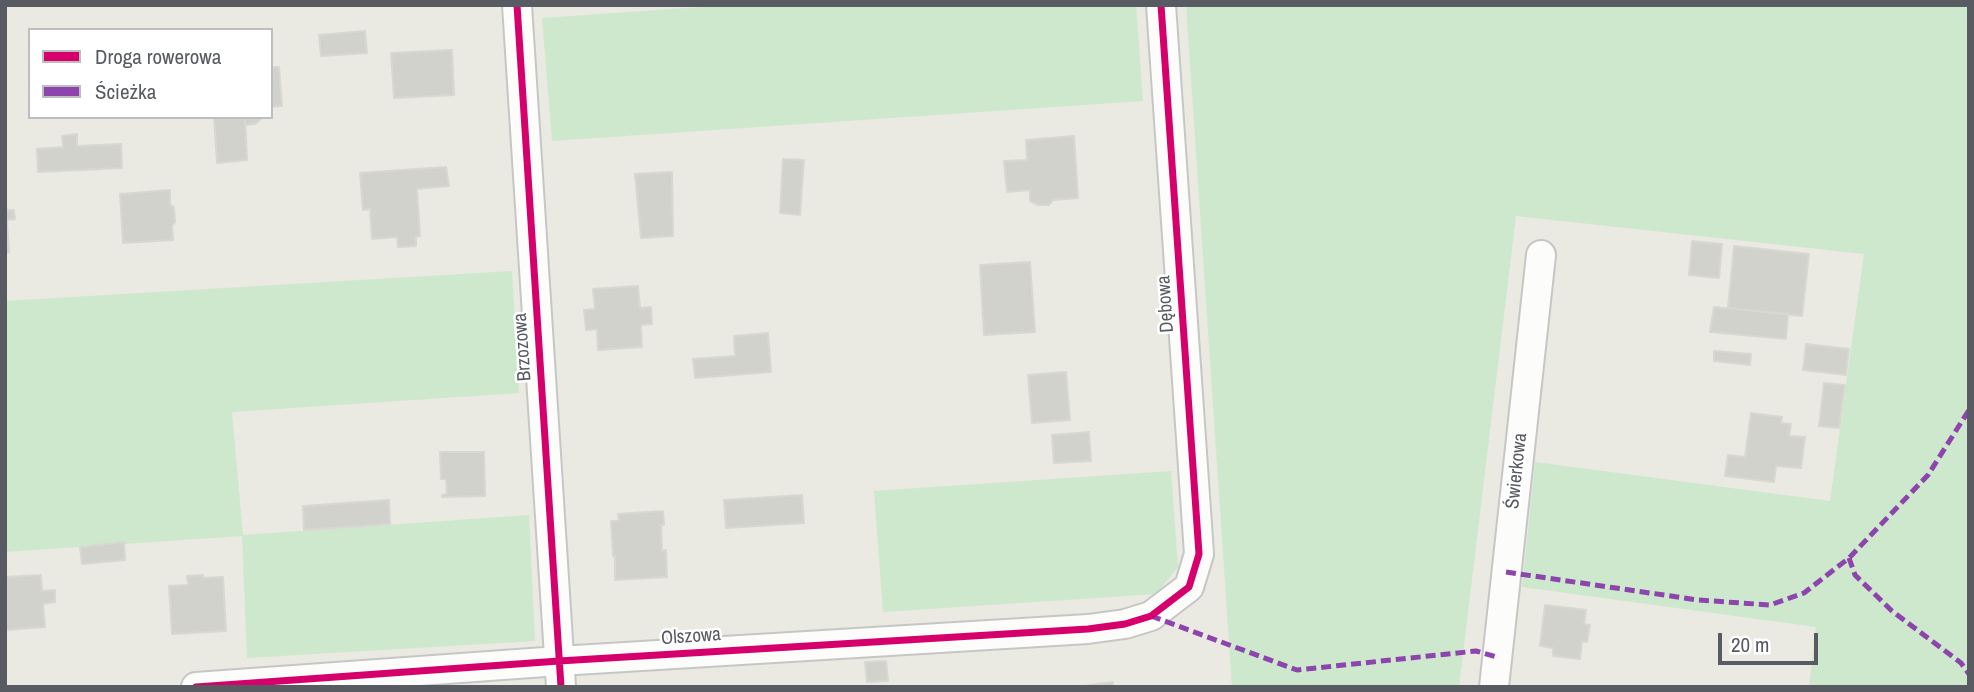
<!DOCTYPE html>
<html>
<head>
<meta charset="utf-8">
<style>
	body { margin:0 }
	#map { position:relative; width:1974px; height:692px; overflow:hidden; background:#eae9e2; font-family:"Archivo Narrow",sans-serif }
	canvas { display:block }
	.frame { position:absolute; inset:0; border:7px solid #585c62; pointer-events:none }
	.legend { position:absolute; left:28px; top:28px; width:245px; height:91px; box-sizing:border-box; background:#fff; border:2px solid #bcbec0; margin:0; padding:9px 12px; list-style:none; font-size:21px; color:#585c62 }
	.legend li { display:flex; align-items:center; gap:14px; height:35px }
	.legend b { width:35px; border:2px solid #bcbec0 }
	.scale { position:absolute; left:1718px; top:633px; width:100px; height:32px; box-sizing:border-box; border:4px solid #585c62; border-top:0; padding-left:9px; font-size:21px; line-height:24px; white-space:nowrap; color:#585c62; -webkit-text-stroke:5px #fff; paint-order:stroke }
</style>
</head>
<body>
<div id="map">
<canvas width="1974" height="692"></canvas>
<div class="frame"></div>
<ul class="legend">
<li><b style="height:9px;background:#d6006c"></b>Droga rowerowa</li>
<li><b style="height:9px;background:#8e44ad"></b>Ścieżka</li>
</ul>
<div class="scale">20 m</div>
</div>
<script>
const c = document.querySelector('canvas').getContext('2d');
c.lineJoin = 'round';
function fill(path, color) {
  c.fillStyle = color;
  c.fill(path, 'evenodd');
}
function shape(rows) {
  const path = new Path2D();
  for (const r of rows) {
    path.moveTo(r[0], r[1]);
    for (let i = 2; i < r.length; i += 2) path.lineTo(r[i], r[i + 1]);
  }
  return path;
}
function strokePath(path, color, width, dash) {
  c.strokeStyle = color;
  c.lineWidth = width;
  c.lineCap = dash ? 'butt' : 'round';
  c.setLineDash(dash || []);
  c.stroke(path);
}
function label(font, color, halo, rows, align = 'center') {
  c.font = font + ' "Archivo Narrow",sans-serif';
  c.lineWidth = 5;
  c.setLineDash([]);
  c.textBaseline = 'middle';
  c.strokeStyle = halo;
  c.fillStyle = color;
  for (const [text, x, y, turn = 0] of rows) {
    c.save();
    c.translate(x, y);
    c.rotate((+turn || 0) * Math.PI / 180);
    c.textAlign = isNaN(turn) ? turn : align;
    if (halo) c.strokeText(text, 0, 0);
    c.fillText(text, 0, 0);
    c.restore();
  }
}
const green = shape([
	[730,5,1136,5,1143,101,552,141,542,18],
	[1186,5,1969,5,1969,687,1809,687,1816,627,1522,587,1535,462,1830,501,1864,254,1516,216,1459,687,1232,687],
	[512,271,519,393,232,412,243,535,529,515,535,641,247,658,242,536,5,552,5,301],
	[1171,471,1178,567,1156,594,883,612,874,491]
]);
const building = shape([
	[365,31,367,53,321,56,319,35,365,31],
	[452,50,454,95,394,98,391,53,452,50],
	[271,67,279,67,282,106,271,107,271,67],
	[214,117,245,117,247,160,217,163,214,117],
	[245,117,261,117,261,119,255,124,245,125,245,117],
	[77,134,77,146,121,144,122,168,38,172,37,149,63,147,62,136,77,134],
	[1074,136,1078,198,1053,200,1049,205,1038,205,1030,201,1030,190,1007,192,1004,161,1027,160,1026,140,1074,136],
	[783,159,804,160,800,215,780,213,783,159],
	[446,167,449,186,417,189,420,236,416,236,416,246,398,247,397,237,372,239,370,209,363,210,360,173,446,167],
	[672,172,673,236,641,238,635,174,672,172],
	[170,190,170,204,174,208,175,222,172,226,173,240,123,243,120,194,170,190],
	[5,203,7,210,14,210,15,219,7,220,9,252,5,253,5,203],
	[1692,241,1722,244,1719,278,1689,275,1692,241],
	[1734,246,1809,254,1802,316,1728,308,1734,246],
	[1030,262,1035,332,984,335,980,265,1030,262],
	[638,286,640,308,651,307,652,324,641,325,642,347,598,350,597,329,586,330,584,310,595,309,593,289,638,286],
	[1714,307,1788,314,1786,339,1710,332,1714,307],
	[768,333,771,372,695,378,693,359,735,356,734,336,768,333],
	[1806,344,1849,349,1846,375,1803,370,1806,344],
	[1714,351,1751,354,1750,365,1714,361,1714,351],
	[1066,372,1070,420,1032,423,1028,375,1066,372],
	[1824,383,1845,385,1839,428,1819,426,1824,383],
	[1751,413,1782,417,1781,423,1791,424,1789,436,1805,437,1801,468,1776,466,1774,482,1725,476,1728,455,1745,457,1751,413],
	[1089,432,1091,461,1054,463,1052,435,1089,432],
	[440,452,484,452,485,496,442,497,442,495,447,494,446,479,441,479,440,452],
	[802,495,804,523,726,528,724,500,802,495],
	[389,500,390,524,304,530,303,506,389,500],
	[663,511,664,525,661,525,662,551,666,550,667,577,615,580,615,556,613,556,611,521,619,521,618,514,663,511],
	[124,542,125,560,82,564,80,547,124,542],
	[41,575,42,591,55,590,55,602,43,604,45,627,5,630,5,577,41,575],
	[203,575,203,578,223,577,226,631,172,634,169,586,188,585,187,576,203,575],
	[1545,605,1586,610,1584,624,1590,625,1587,642,1582,641,1580,659,1553,656,1553,648,1540,646,1545,605],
	[886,661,888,681,867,682,865,662,886,661],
	[1113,682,1113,687,1075,687,1113,682]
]);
const minor = shape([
	[517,5,561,687],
	[196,687,559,661,1088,629,1125,624,1151,616,1189,587,1199,554,1161,5],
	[1494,687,1541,255]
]);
const quiet = shape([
	[1849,558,1855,575,1892,611,1961,663,1969,674],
	[1506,572,1698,600,1770,605,1804,593,1849,558,1928,475,1969,410],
	[1151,616,1297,670,1476,651,1497,657]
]);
const cycleway = shape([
	[517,5,561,687],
	[196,687,559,661,1088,629,1125,624,1151,616,1189,587,1199,554,1161,5]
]);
const streetNames = [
	["Dębowa",1166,304,-94],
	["Brzozowa",523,347,-94],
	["Świerkowa",1517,471,-84],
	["Olszowa",691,637,-4]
];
fill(green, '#cee8cd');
fill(building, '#d2d2cd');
strokePath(building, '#d9d7d2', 2);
strokePath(minor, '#c6c7c5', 32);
strokePath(minor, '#fcfcfb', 28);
strokePath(quiet, '#8e44ad', 5, [10, 5]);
strokePath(cycleway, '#d6006c', 7);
label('19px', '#585c62', '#fff', streetNames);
</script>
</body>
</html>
